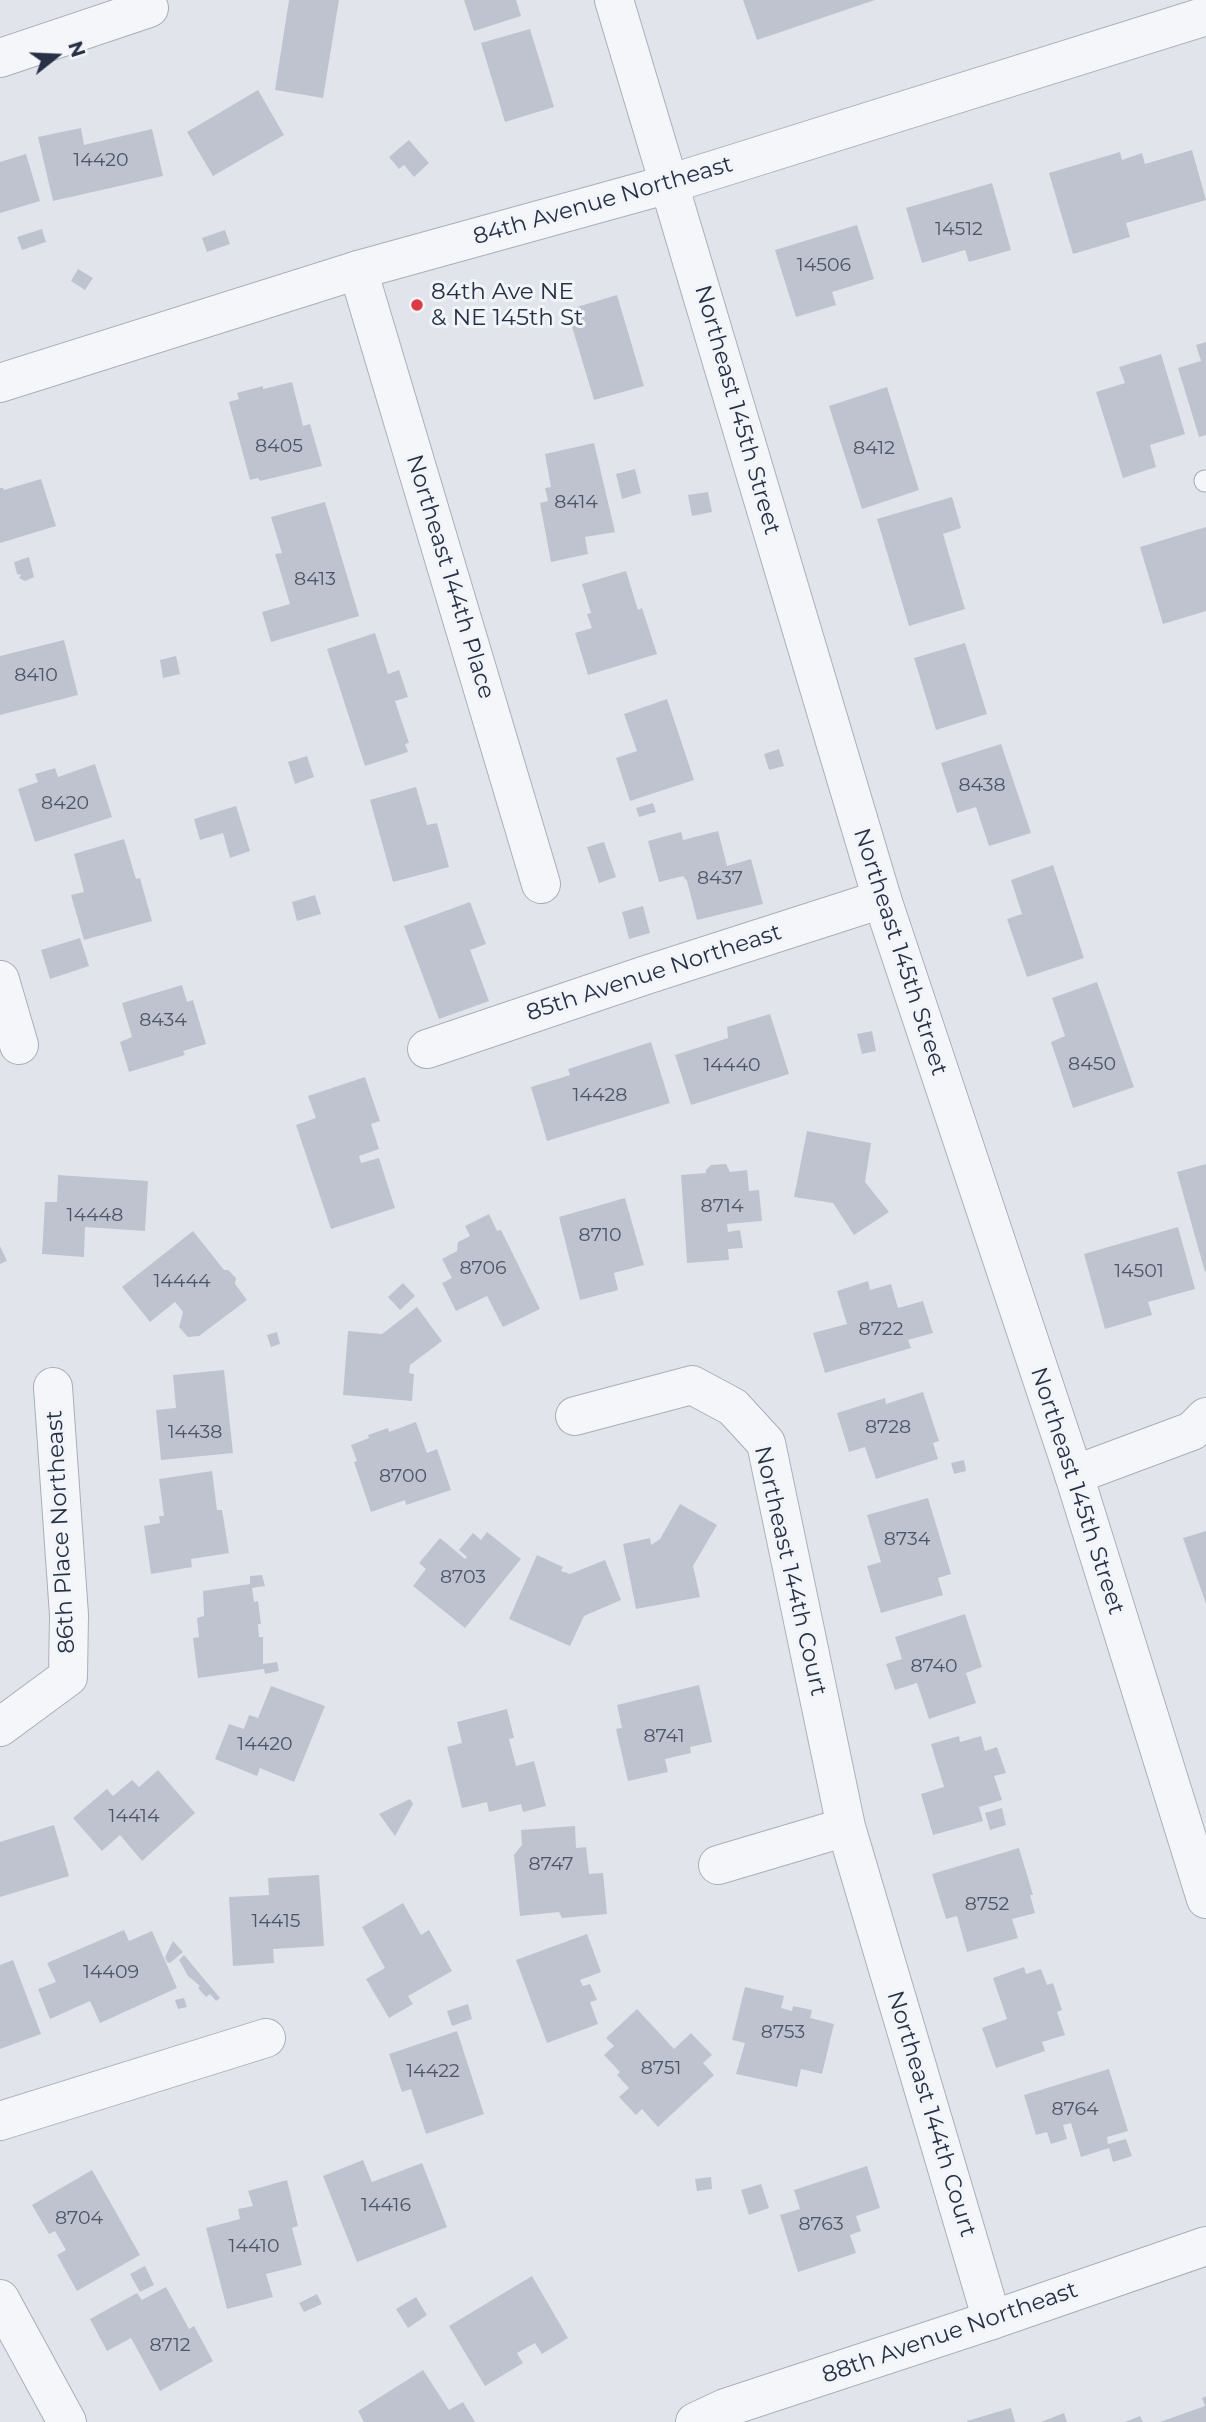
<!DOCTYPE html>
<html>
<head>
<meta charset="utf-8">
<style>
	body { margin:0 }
	#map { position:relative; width:1206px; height:2422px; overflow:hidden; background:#e1e5eb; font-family:Montserrat,sans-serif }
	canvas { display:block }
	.north { position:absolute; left:21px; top:21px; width:70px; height:70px; -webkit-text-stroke:5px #f1f4f8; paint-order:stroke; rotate:72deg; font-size:19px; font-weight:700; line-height:28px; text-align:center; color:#273045 }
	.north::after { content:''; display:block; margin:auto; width:24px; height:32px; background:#273045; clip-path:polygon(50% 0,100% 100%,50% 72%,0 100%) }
</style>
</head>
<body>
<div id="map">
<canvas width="1206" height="2422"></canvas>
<div class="north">N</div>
</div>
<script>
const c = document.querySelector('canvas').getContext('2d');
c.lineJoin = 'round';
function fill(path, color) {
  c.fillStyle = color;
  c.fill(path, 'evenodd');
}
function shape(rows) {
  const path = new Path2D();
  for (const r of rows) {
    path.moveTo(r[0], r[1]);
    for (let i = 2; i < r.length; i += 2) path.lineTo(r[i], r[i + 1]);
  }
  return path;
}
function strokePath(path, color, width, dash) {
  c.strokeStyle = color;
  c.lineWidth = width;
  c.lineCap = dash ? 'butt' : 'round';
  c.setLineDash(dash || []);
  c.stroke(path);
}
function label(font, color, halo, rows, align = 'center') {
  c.font = font + ' Montserrat,sans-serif';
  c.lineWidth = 6;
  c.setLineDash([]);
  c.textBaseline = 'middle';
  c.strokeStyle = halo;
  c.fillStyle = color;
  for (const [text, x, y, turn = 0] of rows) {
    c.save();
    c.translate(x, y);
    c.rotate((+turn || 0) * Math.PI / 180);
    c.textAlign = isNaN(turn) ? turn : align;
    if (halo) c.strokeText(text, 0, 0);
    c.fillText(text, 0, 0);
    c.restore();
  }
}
const building = shape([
	[289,0,339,0,323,98,275,90],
	[464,0,516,0,521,16,474,31],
	[743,0,875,0,757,40],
	[530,29,554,107,505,122,481,43],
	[258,90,284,135,213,176,187,132],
	[81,128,84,145,152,129,163,176,53,201,38,137],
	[409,140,429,163,414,177,404,165,399,169,389,157],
	[1192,150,1206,200,1126,223,1130,237,1073,254,1049,173,1120,152,1122,160,1142,153,1145,164],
	[26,154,40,201,0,213,0,162],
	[992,183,1011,250,969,262,965,250,922,263,906,208],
	[857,225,874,279,832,292,836,305,796,317,775,250],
	[42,229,46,242,22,250,17,237],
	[225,230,230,244,207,252,202,238],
	[78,269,93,278,85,290,71,281],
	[617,295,644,386,594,400,567,310],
	[1206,342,1206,435,1199,437,1178,368,1201,361,1196,345],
	[1161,354,1185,434,1150,445,1156,467,1123,478,1096,392,1125,383,1119,367],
	[292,382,303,426,310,424,322,466,260,481,258,478,250,480,229,402,239,399,237,393,263,386,263,389],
	[887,387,919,490,862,509,829,406],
	[594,443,615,532,585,537,588,554,551,562,540,503,548,501,545,488,551,487,545,454],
	[635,469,641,493,622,499,616,474],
	[41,479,56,526,0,543,0,488,3,488,4,490],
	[708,492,712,512,692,516,688,495],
	[952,497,961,528,943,534,965,609,909,626,877,519],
	[325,502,359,616,271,642,262,612,290,604,275,554,282,553,271,517],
	[1206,527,1206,611,1163,624,1140,547],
	[29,557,34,577,25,581,19,578,21,575,17,574,14,562],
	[626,571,638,610,642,608,657,654,588,675,575,633,592,628,587,614,591,613,582,584],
	[375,633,388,674,399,670,408,697,395,701,409,743,405,744,408,752,365,766,327,649],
	[64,640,78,695,0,715,0,656],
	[965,643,987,714,936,730,914,658],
	[176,656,180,674,163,678,160,660],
	[667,699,694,780,630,801,616,758,637,751,624,714],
	[1001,744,1031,833,989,846,976,807,957,813,941,763],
	[779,749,784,766,769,770,764,754],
	[307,756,314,777,295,784,288,762],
	[95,764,112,817,35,842,18,789,38,782,35,774,55,768,58,777],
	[416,787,427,825,437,823,449,867,393,882,370,800],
	[653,803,656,812,639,817,636,808],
	[236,806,250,851,230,858,223,833,200,840,194,819],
	[718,831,727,866,751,859,763,904,697,920,687,881,683,876,659,882,648,841,681,832,683,840],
	[124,839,136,879,140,878,152,921,84,940,71,895,84,892,74,854],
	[604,842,616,877,599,883,587,847],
	[1053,865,1084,958,1027,977,1007,919,1022,914,1011,880],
	[315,895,321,914,297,921,292,902],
	[470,902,486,944,470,950,489,1001,439,1019,404,926],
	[643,906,650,933,629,939,622,912],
	[80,938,89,966,50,979,41,950],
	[1097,982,1134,1087,1073,1108,1051,1042,1065,1036,1052,998],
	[182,985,187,1002,193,1000,206,1044,183,1051,185,1055,129,1072,120,1042,132,1037,122,1003],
	[770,1014,789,1074,691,1105,675,1055,728,1038,727,1027],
	[872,1031,876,1051,862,1054,857,1034],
	[651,1042,670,1103,547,1141,531,1087,570,1075,568,1069],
	[365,1077,380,1121,371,1124,379,1149,359,1156,361,1163,379,1158,395,1208,331,1229,296,1125,316,1118,308,1096],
	[807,1131,871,1143,865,1182,889,1212,854,1235,833,1203,794,1197],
	[726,1164,730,1172,747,1170,749,1191,759,1190,762,1221,727,1224,728,1232,740,1230,743,1248,728,1249,729,1260,687,1263,681,1175,706,1173,706,1170,711,1165],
	[1206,1164,1206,1271,1205,1272,1177,1172],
	[58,1175,148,1181,145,1231,85,1227,84,1257,42,1254,45,1202,57,1202],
	[625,1198,644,1265,614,1273,618,1290,580,1300,559,1217],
	[489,1214,497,1231,501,1230,540,1309,503,1327,487,1296,456,1311,442,1283,452,1278,442,1259,457,1251,458,1242,470,1236,465,1226],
	[1178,1227,1195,1289,1148,1302,1152,1315,1105,1329,1084,1254],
	[193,1231,224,1270,228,1270,236,1278,235,1284,247,1300,199,1336,188,1337,179,1327,183,1312,175,1302,150,1322,122,1287],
	[0,1246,7,1261,0,1264],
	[868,1281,870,1290,891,1284,898,1308,923,1301,933,1333,908,1340,911,1348,825,1373,813,1333,847,1324,837,1291],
	[403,1283,415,1296,400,1310,388,1297],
	[417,1307,442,1341,410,1365,409,1373,414,1374,412,1401,343,1395,348,1331,382,1334],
	[277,1332,280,1344,271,1347,267,1335],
	[224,1370,233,1453,161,1460,156,1410,176,1408,173,1375],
	[923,1392,939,1441,933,1443,938,1459,876,1479,865,1447,849,1452,837,1413,885,1398,886,1404],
	[416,1422,427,1453,437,1449,451,1490,406,1505,405,1500,371,1512,354,1462,357,1461,351,1445,369,1438,368,1435,388,1428,389,1432],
	[964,1460,966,1471,954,1474,951,1463],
	[212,1471,217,1510,222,1510,229,1553,191,1559,192,1567,151,1574,144,1526,160,1523,159,1516,164,1516,159,1479],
	[928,1498,951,1574,938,1578,943,1595,881,1613,867,1566,881,1562,867,1515],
	[680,1504,717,1525,693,1566,700,1597,636,1609,623,1544,650,1538,651,1545,660,1539],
	[1206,1531,1206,1604,1183,1538],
	[487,1532,521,1559,465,1628,413,1586,426,1569,419,1563,440,1538,465,1559,467,1557,459,1550,473,1533,481,1540],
	[537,1555,563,1567,561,1571,570,1574,605,1560,621,1600,584,1616,570,1646,509,1619],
	[262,1575,265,1586,252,1588,254,1602,258,1601,261,1624,258,1624,259,1637,263,1637,263,1664,277,1662,279,1671,265,1674,264,1669,198,1678,193,1638,199,1637,197,1618,204,1616,203,1591,250,1584,250,1576],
	[965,1614,982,1667,966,1673,976,1703,929,1719,917,1683,895,1690,886,1664,902,1659,895,1637],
	[699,1685,712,1742,690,1747,691,1753,665,1759,668,1772,628,1781,616,1729,622,1728,617,1705],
	[271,1686,325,1706,294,1782,260,1768,257,1776,215,1759,229,1724,244,1729,249,1715,258,1718],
	[507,1709,514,1738,509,1739,516,1766,534,1761,546,1806,523,1812,521,1804,489,1812,487,1802,462,1808,447,1747,462,1743,457,1722],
	[959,1736,960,1742,981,1736,985,1751,997,1747,1006,1773,994,1776,1002,1800,979,1807,983,1821,933,1835,921,1794,944,1787,931,1744],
	[158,1770,195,1813,142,1861,120,1835,102,1851,73,1818,107,1789,113,1796,132,1780,139,1787],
	[410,1799,413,1804,395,1836,379,1814],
	[1002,1808,1006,1825,990,1830,985,1813],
	[54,1825,69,1876,0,1897,0,1842],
	[575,1826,576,1848,586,1847,589,1874,603,1873,607,1914,562,1918,559,1912,520,1916,514,1855,522,1845,521,1830],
	[1019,1848,1033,1895,1030,1895,1035,1913,1012,1919,1018,1938,967,1952,957,1916,946,1919,932,1874],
	[319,1875,324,1946,273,1949,274,1963,233,1966,229,1897,269,1895,268,1878],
	[403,1903,421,1935,429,1930,452,1971,408,1996,413,2004,389,2018,366,1979,385,1968,362,1927],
	[124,1930,129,1941,152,1931,177,1988,100,2023,90,2001,50,2019,38,1989,56,1982,47,1963],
	[587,1934,601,1972,580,1980,583,1986,590,1984,597,2000,590,2002,598,2024,547,2043,516,1960],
	[173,1941,183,1952,170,1963,167,1962,165,1957],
	[184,1955,220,1998,216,2001,210,1994,206,1997,198,1988,200,1986,188,1976,179,1960],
	[13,1960,41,2034,0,2049,0,1965],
	[1024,1967,1026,1974,1041,1969,1047,1985,1053,1983,1062,2010,1057,2012,1065,2035,1042,2042,1045,2051,996,2068,982,2028,1007,2019,993,1978],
	[745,1987,784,1996,781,2008,792,2011,793,2006,812,2010,810,2018,834,2024,822,2074,801,2069,797,2087,736,2074,745,2043,732,2040],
	[184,1998,187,2007,178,2009,175,2000],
	[468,2004,472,2019,452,2026,447,2011],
	[637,2009,674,2049,691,2033,712,2055,703,2063,714,2075,658,2127,642,2109,636,2115,619,2097,629,2088,617,2075,620,2072,604,2055,614,2046,606,2038],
	[457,2031,484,2114,426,2134,411,2089,402,2092,389,2054],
	[1109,2069,1128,2131,1107,2137,1108,2144,1126,2139,1132,2156,1113,2162,1109,2148,1081,2157,1071,2123,1063,2125,1067,2139,1051,2144,1047,2132,1036,2135,1024,2095],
	[363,2160,372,2182,422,2163,447,2227,357,2262,323,2176],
	[867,2166,880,2208,856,2216,861,2231,850,2235,856,2253,798,2272,780,2215,800,2209,794,2190],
	[92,2170,140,2255,77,2291,57,2255,66,2250,55,2231,49,2234,32,2205],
	[711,2177,712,2189,697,2191,695,2179],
	[287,2180,298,2226,292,2228,302,2265,266,2274,273,2297,227,2309,206,2228,240,2219,238,2209,253,2206,248,2191],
	[761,2184,769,2208,749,2215,741,2190],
	[145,2266,154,2285,140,2292,130,2274],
	[532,2276,568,2338,542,2354,535,2343,517,2353,523,2363,485,2386,449,2326],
	[166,2287,189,2329,194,2326,213,2361,160,2391,131,2338,107,2351,90,2319,137,2293,142,2300],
	[317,2294,322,2304,304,2312,299,2303],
	[416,2297,427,2315,408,2328,396,2309],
	[423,2370,449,2410,463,2402,475,2422,364,2422,358,2411],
	[1206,2396,1206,2422,1160,2422,1205,2406,1202,2398],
	[1011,2408,1015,2422,967,2422,967,2421],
	[1064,2413,1067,2422,1041,2422],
	[1140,2416,1143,2422,1125,2422]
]);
const service = shape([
	[1205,481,1206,481]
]);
const minor = shape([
	[614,0,669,184],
	[0,58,149,8],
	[358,270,541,884],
	[0,980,19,1045],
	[427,1049,646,975,882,899],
	[575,1416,692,1385,733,1407,766,1443,846,1827,992,2320],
	[1074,1475,1192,1431,1206,1417],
	[0,1727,68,1677,69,1615,53,1387],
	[718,1865,846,1827],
	[0,2121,266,2038],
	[0,2299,67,2422]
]);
const tertiary = shape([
	[669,184,882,899,1074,1475,1206,1899],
	[0,383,358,270,669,184,1206,16],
	[695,2422,725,2408,992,2320,1206,2246]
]);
const markers = [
	[417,305,7,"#dd3a46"]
];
const numberNames = [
	["14420",101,160],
	["14512",959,229],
	["14506",824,265],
	["8405",279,446],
	["8412",874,448],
	["8414",576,502],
	["8413",315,579],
	["8410",36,675],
	["8438",982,785],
	["8420",65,803],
	["8437",720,878],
	["8434",163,1020],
	["8450",1092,1064],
	["14440",732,1065],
	["14428",600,1095],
	["8714",722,1206],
	["14448",95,1215],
	["8710",600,1235],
	["8706",483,1268],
	["14501",1139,1271],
	["14444",182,1281],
	["8722",881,1329],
	["8728",888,1427],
	["14438",195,1432],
	["8700",403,1476],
	["8734",907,1539],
	["8703",463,1577],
	["8740",934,1666],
	["8741",664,1736],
	["14420",265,1744],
	["14414",134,1816],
	["8747",551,1864],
	["8752",987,1904],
	["14415",276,1921],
	["14409",111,1972],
	["8753",783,2032],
	["8751",661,2068],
	["14422",433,2071],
	["8764",1075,2109],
	["14416",386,2205],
	["8704",79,2218],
	["8763",821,2224],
	["14410",254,2246],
	["8712",170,2345]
];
const streetNames = [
	["84th Avenue Northeast",603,201,-16],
	["Northeast 145th Street",737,410,74],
	["Northeast 144th Place",450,577,73],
	["Northeast 145th Street",900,952,72],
	["85th Avenue Northeast",654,973,-18],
	["Northeast 145th Street",1077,1491,72],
	["86th Place Northeast",61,1532,-93],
	["Northeast 144th Court",790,1571,77],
	["Northeast 144th Court",931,2114,73],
	["88th Avenue Northeast",950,2333,-19]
];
const poiNames = [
	["84th Ave NE",431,292],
	["& NE 145th St",431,318]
];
fill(building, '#bec3cf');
strokePath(service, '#a9afb9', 23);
strokePath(minor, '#a9afb9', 40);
strokePath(tertiary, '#a9afb9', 40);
strokePath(service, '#f5f6f9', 21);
strokePath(minor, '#f5f6f9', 38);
strokePath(tertiary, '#f5f6f9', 38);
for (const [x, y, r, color] of markers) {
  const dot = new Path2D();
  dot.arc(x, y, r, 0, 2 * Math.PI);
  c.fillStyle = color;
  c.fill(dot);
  strokePath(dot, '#f1f4f8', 2.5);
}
label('19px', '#4d5568', null, numberNames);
label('23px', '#273045', '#f1f4f8', streetNames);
label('23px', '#273045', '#f1f4f8', poiNames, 'left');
</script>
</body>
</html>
